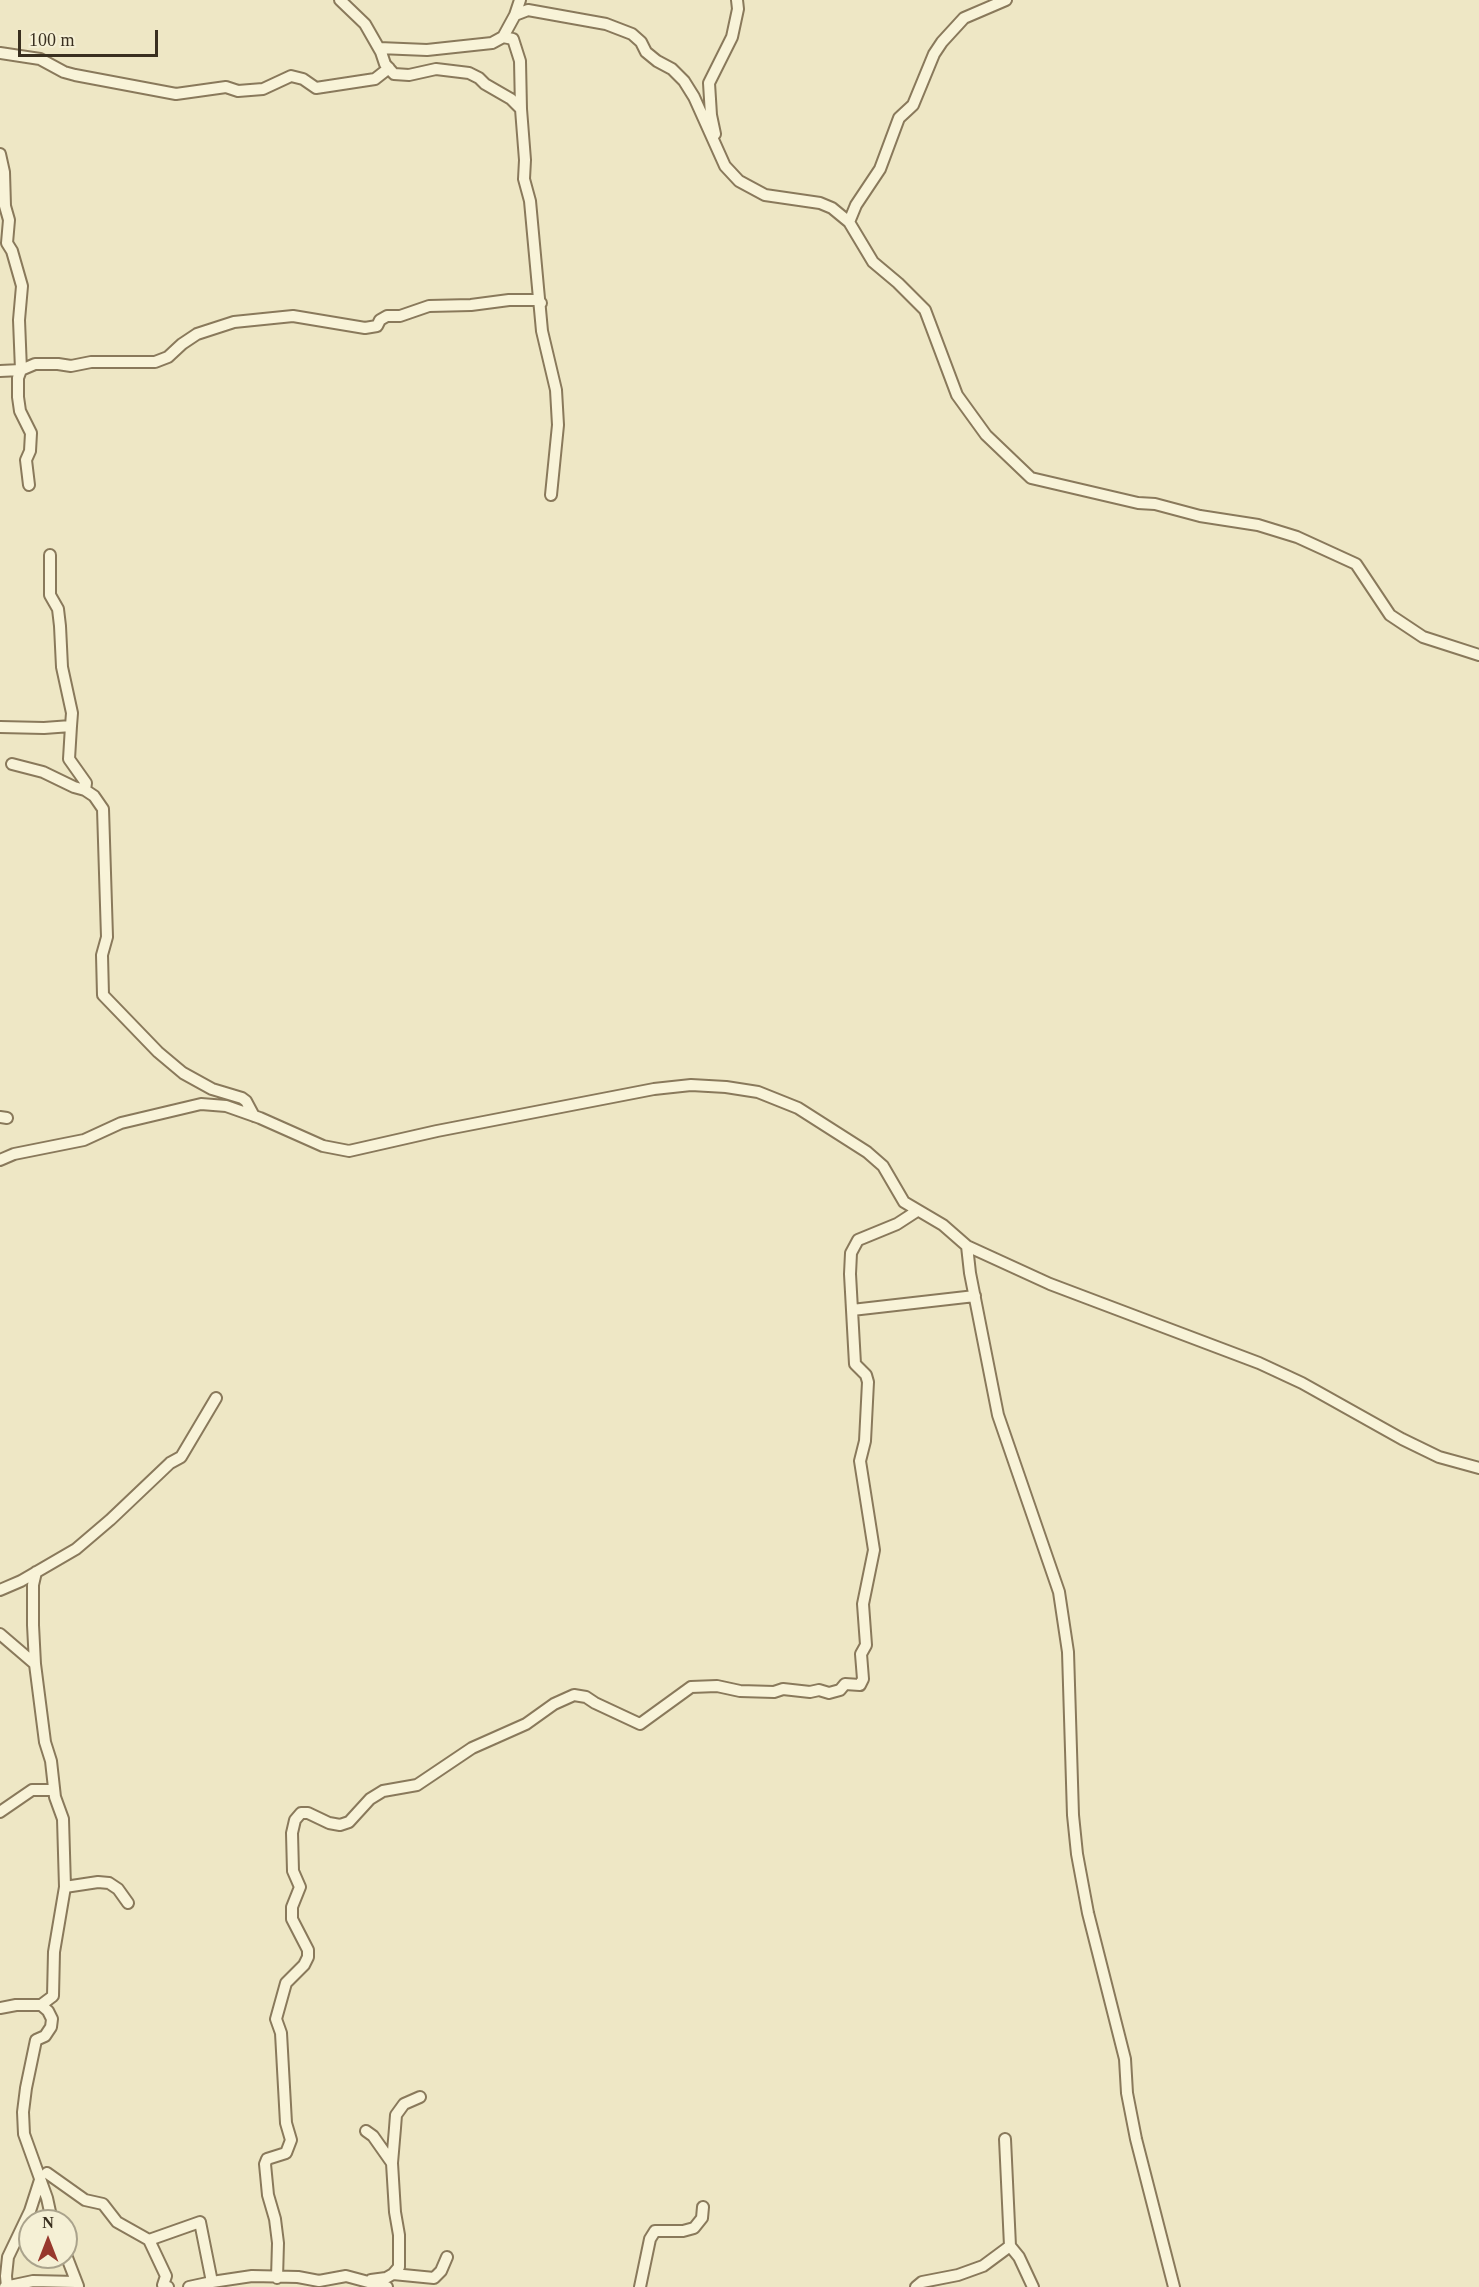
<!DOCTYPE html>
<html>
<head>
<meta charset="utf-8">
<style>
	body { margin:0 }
	#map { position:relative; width:1479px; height:2287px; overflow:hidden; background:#eee7c5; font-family:"Times New Roman",serif }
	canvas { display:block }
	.north { position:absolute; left:18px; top:2209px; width:60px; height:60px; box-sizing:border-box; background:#f5f0d5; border:2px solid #aaa38c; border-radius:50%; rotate:0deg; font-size:16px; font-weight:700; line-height:24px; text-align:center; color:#392f1f }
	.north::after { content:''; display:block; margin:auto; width:21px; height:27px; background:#97382c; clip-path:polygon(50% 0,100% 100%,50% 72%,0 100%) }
	.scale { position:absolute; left:18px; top:30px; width:140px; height:27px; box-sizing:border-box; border:3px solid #392f1f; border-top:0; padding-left:8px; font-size:18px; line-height:21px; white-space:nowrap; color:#392f1f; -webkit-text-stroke:4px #f5f0d5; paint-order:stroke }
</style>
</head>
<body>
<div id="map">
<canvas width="1479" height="2287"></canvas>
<div class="north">N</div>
<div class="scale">100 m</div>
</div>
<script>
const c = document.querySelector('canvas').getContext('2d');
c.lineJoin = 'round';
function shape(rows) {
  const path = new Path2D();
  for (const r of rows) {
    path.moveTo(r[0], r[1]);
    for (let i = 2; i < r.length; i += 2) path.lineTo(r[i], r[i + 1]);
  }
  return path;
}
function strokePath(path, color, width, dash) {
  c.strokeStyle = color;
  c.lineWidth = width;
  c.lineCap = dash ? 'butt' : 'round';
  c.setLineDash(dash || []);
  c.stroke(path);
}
const minor = shape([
	[340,0,365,24,381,52,385,64,394,74,409,75,436,69,469,73,479,78,485,84,511,99,521,109,525,160,524,179,530,201,542,331,556,390,558,425,551,495],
	[515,15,520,0],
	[503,37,513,39,520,61,521,109],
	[379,48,427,50,492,43,503,37,515,15,528,10,606,24,632,34,641,42,646,52,657,61,672,69,684,81,694,97,725,166,739,181,765,195,820,203,832,208,849,222,873,262,898,283,925,310,957,395,986,435,1031,478,1138,503,1155,504,1200,516,1258,525,1297,537,1356,564,1390,615,1423,637,1479,655],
	[0,53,40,59,64,72,75,75,176,94,226,87,238,91,263,89,291,76,303,79,316,88,375,79,389,68],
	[715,134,711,115,709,83,732,37,738,9,737,0],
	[0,154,4,172,5,206,9,220,7,243,12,251,22,286,19,320,21,370,18,378,18,397,20,411,31,433,30,451,26,460,29,485],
	[849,222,856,205,880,169,899,118,913,105,934,54,942,42,964,18,1006,0],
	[0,371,21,370,35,364,58,364,71,366,91,362,155,362,168,357,182,344,197,334,234,322,293,316,365,328,377,326,380,320,387,316,400,316,429,306,471,305,509,300,538,300,541,303],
	[50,555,50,595,58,609,60,626,62,667,72,713,71,726],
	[0,727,44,728,71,726,69,759,86,783,85,790,74,787,43,772,12,764],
	[85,790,94,796,103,809,107,937,102,955,103,995,158,1052,183,1073,212,1089,242,1098,246,1101,254,1116],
	[0,1117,7,1118],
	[0,1160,14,1154,84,1140,121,1123,201,1104,226,1106,260,1118,323,1146,349,1151,437,1131,654,1089,691,1085,726,1087,758,1092,798,1108,867,1152,883,1166,904,1202,943,1225,967,1246,1050,1284,1259,1363,1302,1383,1402,1439,1439,1457,1479,1468],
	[967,1246,970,1273,998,1415,1059,1592,1068,1652,1073,1815,1077,1854,1088,1913,1125,2059,1127,2093,1136,2139,1174,2287],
	[852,1310,850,1274,851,1253,858,1240,897,1224,917,1211],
	[0,1590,21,1581,76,1549,110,1520,170,1463,181,1457,216,1398],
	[0,1634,35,1664,45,1742,51,1761,55,1797,63,1819,65,1887,54,1952,53,1996,41,2005,16,2005,0,2008],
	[35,1664,33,1625,33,1585,36,1572],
	[0,1812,32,1790,54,1790],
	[65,1887,98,1882,109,1883,118,1889,128,1903],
	[41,2005,48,2011,52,2019,51,2027,45,2036,36,2040,26,2088,23,2112,24,2134,47,2198,52,2221],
	[366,2131,373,2136,392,2163],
	[47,2173,85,2200,103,2204,117,2222,149,2240,166,2276,163,2285,168,2287],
	[149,2240,200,2222,212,2282,252,2276,298,2277,319,2281,346,2276,387,2287],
	[1010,2246,1019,2257,1033,2287],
	[66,2255,78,2286],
	[393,2274,434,2278,441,2271,447,2257],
	[277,2278,278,2243,275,2219,268,2195,265,2164,267,2159,286,2153,291,2140,286,2123,281,2033,276,2019,286,1983,304,1965,308,1957,308,1950,292,1919,292,1907,300,1887,293,1871,292,1833,295,1820,301,1813,308,1813,329,1823,340,1825,349,1822,370,1799,383,1791,417,1785,472,1748,526,1724,554,1704,574,1695,586,1697,595,1703,640,1724,691,1687,717,1686,740,1691,774,1692,783,1689,810,1692,819,1690,829,1693,840,1690,845,1684,860,1685,863,1679,861,1654,866,1645,863,1604,874,1550,860,1461,865,1441,868,1382,866,1375,855,1364,852,1310,975,1296],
	[371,2280,386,2278,393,2274,399,2267,399,2235,395,2212,392,2163,395,2128,396,2115,404,2104,420,2097],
	[5,2287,33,2281,76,2282],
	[7,2287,6,2276,8,2257,30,2211,40,2180],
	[189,2287,212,2282],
	[640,2287,650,2239,655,2231,683,2231,694,2228,702,2218,703,2207],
	[916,2287,922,2282,958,2275,983,2266,1010,2246,1005,2139]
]);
strokePath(minor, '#89795b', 14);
strokePath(minor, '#f8f3d8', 10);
</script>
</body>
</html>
